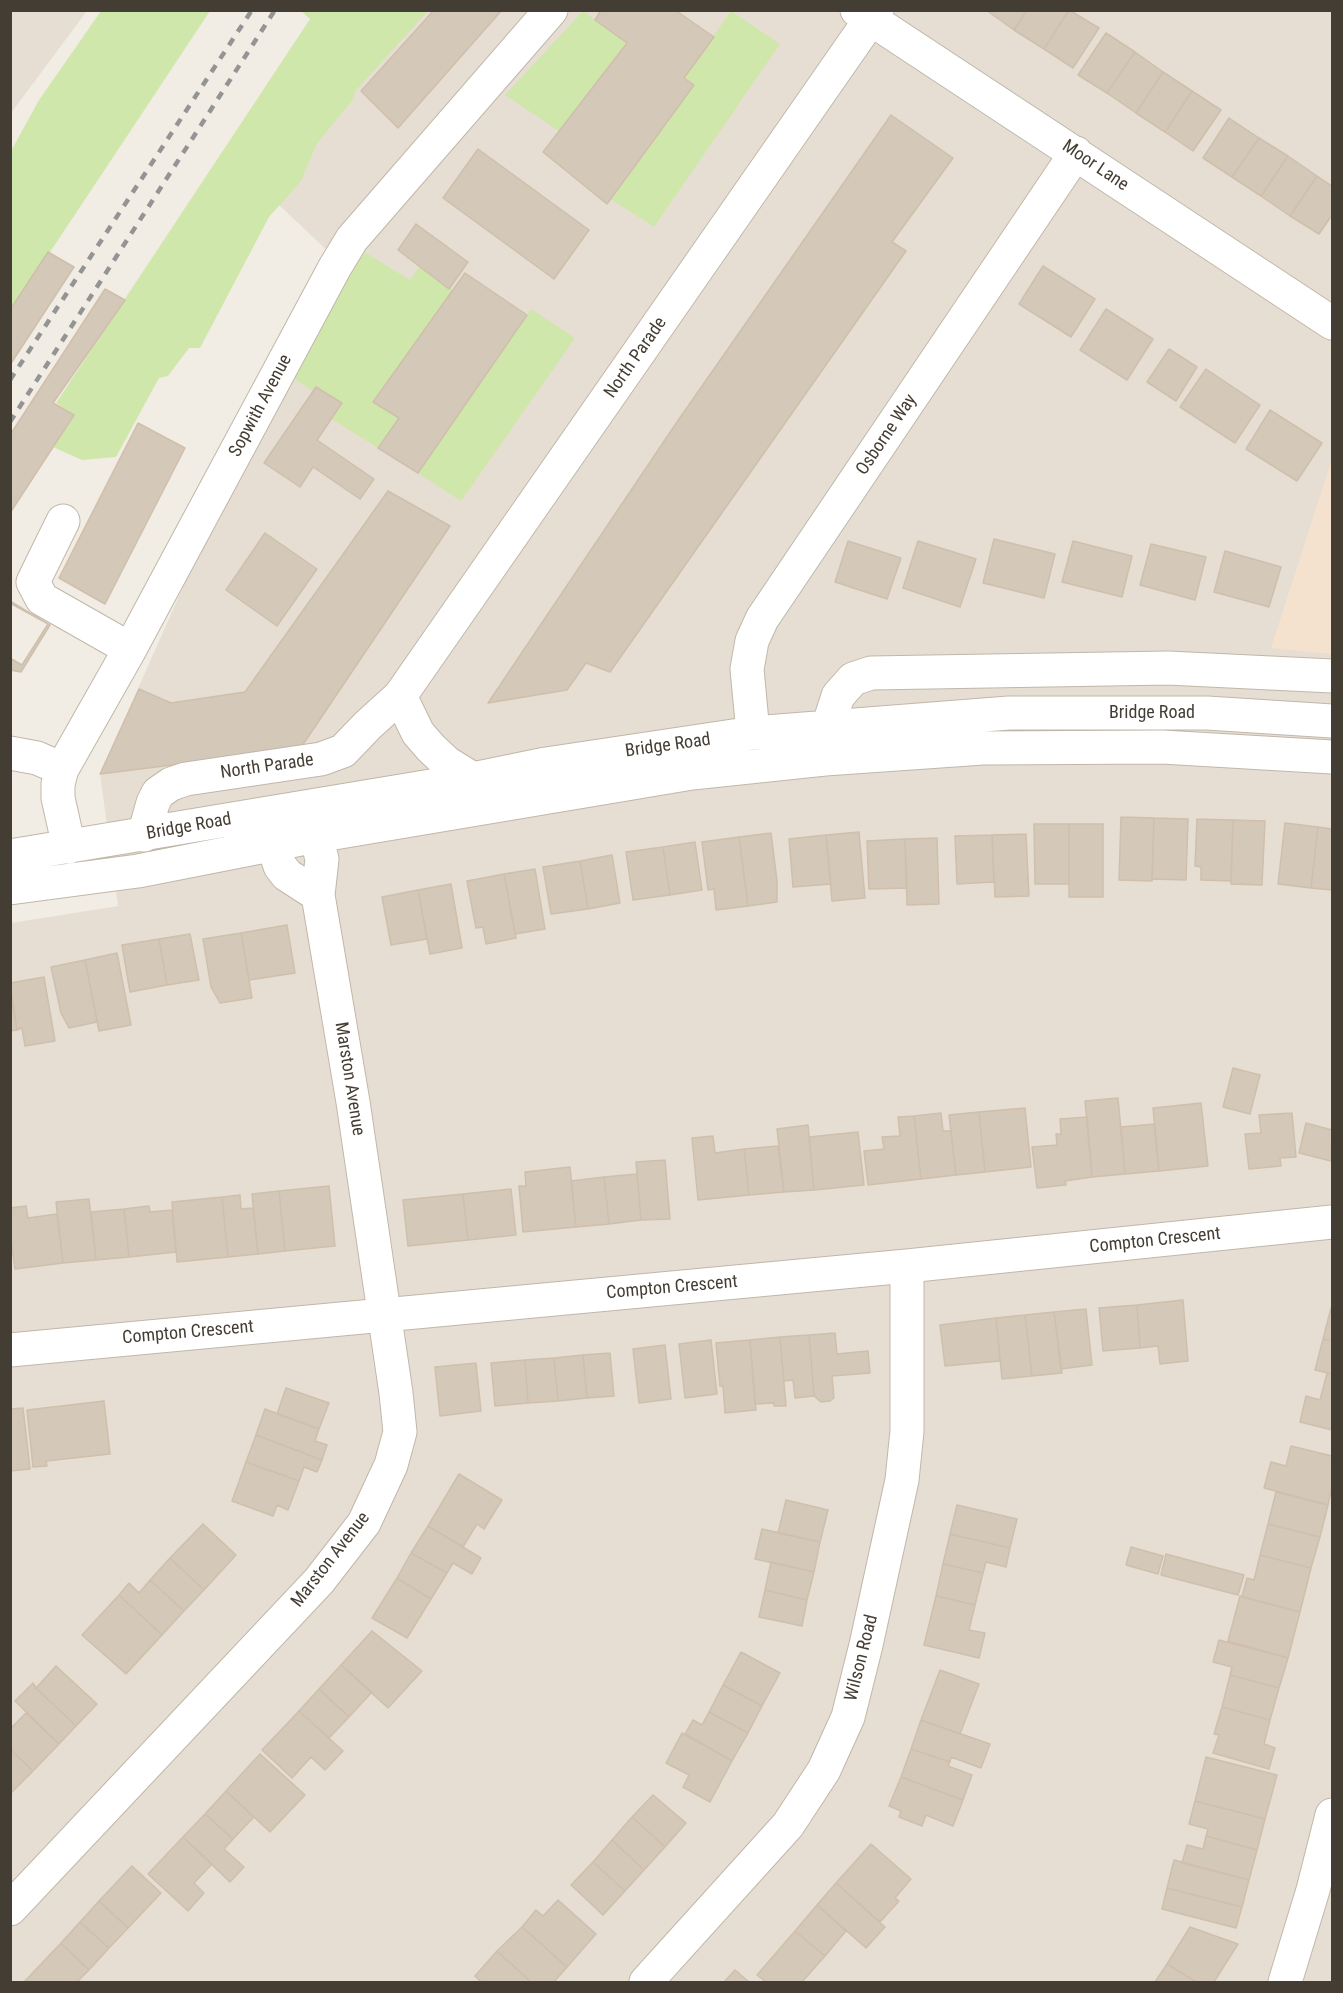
<!DOCTYPE html>
<html>
<head>
<meta charset="utf-8">
<style>
	body { margin:0 }
	#map { position:relative; width:1343px; height:1993px; overflow:hidden; background:#f2ede4; font-family:"Roboto Condensed",sans-serif }
	canvas { display:block }
	.frame { position:absolute; inset:0; border:12px solid #443d34; pointer-events:none }
</style>
</head>
<body>
<div id="map">
<canvas width="1343" height="1993"></canvas>
<div class="frame"></div>
</div>
<script>
const c = document.querySelector('canvas').getContext('2d');
c.lineJoin = 'round';
function fill(path, color) {
  c.fillStyle = color;
  c.fill(path, 'evenodd');
}
function shape(rows) {
  const path = new Path2D();
  for (const r of rows) {
    path.moveTo(r[0], r[1]);
    for (let i = 2; i < r.length; i += 2) path.lineTo(r[i], r[i + 1]);
  }
  return path;
}
function strokePath(path, color, width, dash) {
  c.strokeStyle = color;
  c.lineWidth = width;
  c.lineCap = dash ? 'butt' : 'round';
  c.setLineDash(dash || []);
  c.stroke(path);
}
function label(font, color, halo, rows, align = 'center') {
  c.font = font + ' "Roboto Condensed",sans-serif';
  c.lineWidth = 6;
  c.setLineDash([]);
  c.textBaseline = 'middle';
  c.strokeStyle = halo;
  c.fillStyle = color;
  for (const [text, x, y, turn = 0] of rows) {
    c.save();
    c.translate(x, y);
    c.rotate((+turn || 0) * Math.PI / 180);
    c.textAlign = isNaN(turn) ? turn : align;
    if (halo) c.strokeText(text, 0, 0);
    c.fillText(text, 0, 0);
    c.restore();
  }
}
const residential = shape([
	[11,10,87,11,11,113,10,11],
	[349,11,1332,11,1332,1982,11,1982,11,923,118,906,100,774,331,254,245,173]
]);
const commercial = shape([
	[1332,459,1332,654,1271,648]
]);
const green = shape([
	[101,11,210,11,11,311,11,151,39,100],
	[301,11,428,11,356,90,352,101,317,143,301,181,269,217,200,348,189,348,168,376,159,378,116,457,82,460,53,447,74,415,56,403,310,19],
	[583,11,627,43,559,131,505,95],
	[731,11,780,44,654,227,611,199,693,85,684,78],
	[366,253,410,280,420,266,453,290,399,418,378,448,332,419,342,403,316,387,313,391,293,378,351,269],
	[531,309,575,338,461,501,418,473]
]);
const building = shape([
	[434,10,502,10,398,128,361,91,434,10],
	[601,10,675,10,714,37,684,78,694,85,607,204,543,152,627,43,595,20,601,10],
	[986,10,1027,10,1014,30,986,10],
	[1027,10,1069,10,1044,49,1014,30,1027,10],
	[1069,10,1099,28,1073,68,1044,49,1069,10],
	[1106,33,1135,52,1107,93,1078,75,1106,33],
	[1135,52,1163,72,1136,113,1107,93,1135,52],
	[1163,72,1192,91,1165,132,1136,113,1163,72],
	[1192,91,1221,110,1193,151,1165,132,1192,91],
	[891,115,953,158,892,242,906,251,610,672,586,663,567,690,488,703,677,422,891,115],
	[1229,118,1259,138,1232,177,1203,158,1229,118],
	[1259,138,1288,156,1261,196,1232,177,1259,138],
	[478,149,589,230,554,279,443,198,478,149],
	[1288,156,1317,176,1290,216,1261,196,1288,156],
	[1317,176,1332,186,1332,215,1319,234,1290,216,1317,176],
	[416,224,468,262,449,289,398,250,416,224],
	[48,252,74,267,10,365,10,310,48,252],
	[1043,266,1095,299,1071,337,1019,304,1043,266],
	[465,273,527,315,418,473,378,448,399,418,373,402,465,273],
	[105,289,125,300,53,403,74,415,10,513,10,435,105,289],
	[1106,309,1153,339,1127,380,1080,350,1106,309],
	[1169,349,1197,367,1176,401,1147,382,1169,349],
	[1206,369,1260,405,1235,443,1180,407,1206,369],
	[316,387,342,403,317,440,374,479,360,499,313,467,300,487,264,463,316,387],
	[1270,410,1322,443,1297,481,1246,449,1270,410],
	[138,423,185,448,105,604,59,578,138,423],
	[388,491,450,526,300,749,100,774,139,689,171,703,245,692,388,491],
	[265,533,317,569,277,626,226,590,265,533],
	[994,539,1055,554,1044,598,983,583,994,539],
	[848,541,901,558,887,599,835,582,848,541],
	[918,541,976,559,960,607,903,588,918,541],
	[1073,541,1132,556,1122,597,1062,582,1073,541],
	[1151,544,1206,557,1195,600,1140,585,1151,544],
	[1225,551,1281,567,1269,607,1214,592,1225,551],
	[10,601,48,624,22,665,10,658,10,601],
	[10,603,50,625,21,672,10,670,10,603],
	[1121,817,1154,818,1152,881,1119,880,1121,817],
	[1154,818,1188,819,1186,880,1152,879,1154,818],
	[1197,819,1233,820,1231,881,1201,880,1201,867,1195,866,1197,819],
	[1233,820,1265,821,1262,885,1231,884,1233,820],
	[1285,823,1318,827,1311,888,1278,884,1285,823],
	[1034,824,1069,824,1069,884,1035,884,1034,824],
	[1069,824,1103,824,1103,897,1069,897,1069,824],
	[1318,827,1332,829,1332,890,1311,888,1318,827],
	[859,832,865,898,832,901,826,835,859,832],
	[771,833,777,881,777,902,748,906,739,837,771,833],
	[1026,834,1029,896,995,897,992,835,1026,834],
	[826,835,831,884,793,887,789,839,826,835],
	[992,835,994,882,957,884,955,836,992,835],
	[739,837,748,906,716,910,714,889,708,890,702,842,739,837],
	[937,838,939,904,907,905,905,839,937,838],
	[905,839,907,888,869,889,867,841,905,839],
	[695,842,702,890,670,895,663,847,695,842],
	[663,847,670,895,633,900,626,852,663,847],
	[612,855,620,903,588,909,580,861,612,855],
	[580,861,588,909,551,914,543,867,580,861],
	[535,869,545,929,515,934,504,874,535,869],
	[504,874,516,938,486,944,483,927,476,928,467,881,504,874],
	[451,884,462,948,430,954,418,890,451,884],
	[418,890,427,939,391,945,382,897,418,890],
	[287,925,295,973,249,980,241,933,287,925],
	[241,933,252,998,220,1003,211,987,203,939,241,933],
	[190,934,199,980,167,985,159,939,190,934],
	[159,939,167,985,130,992,122,945,159,939],
	[117,953,131,1025,99,1031,85,960,117,953],
	[85,960,97,1022,69,1028,61,1013,51,967,85,960],
	[44,977,55,1041,25,1046,22,1028,17,1030,10,983,44,977],
	[10,990,17,1030,10,1031,10,990],
	[1233,1068,1260,1075,1250,1114,1223,1107,1233,1068],
	[1118,1098,1125,1174,1092,1177,1085,1101,1118,1098],
	[1201,1103,1208,1166,1159,1171,1153,1108,1201,1103],
	[1025,1108,1031,1167,985,1172,979,1112,1025,1108],
	[979,1112,985,1172,956,1175,949,1115,979,1112],
	[941,1113,943,1131,951,1131,956,1175,921,1179,914,1116,941,1113],
	[1292,1113,1296,1157,1280,1158,1281,1166,1249,1169,1245,1134,1261,1133,1259,1115,1292,1113],
	[914,1116,921,1179,868,1185,864,1151,884,1149,882,1137,900,1136,898,1117,914,1116],
	[1087,1117,1092,1177,1065,1181,1066,1185,1037,1188,1032,1147,1057,1145,1056,1134,1061,1134,1060,1119,1087,1117],
	[1306,1123,1332,1130,1331,1161,1299,1153,1306,1123],
	[1154,1124,1159,1171,1125,1174,1121,1127,1154,1124],
	[808,1125,814,1190,784,1192,777,1129,808,1125],
	[858,1132,864,1185,814,1190,809,1137,858,1132],
	[713,1136,715,1153,744,1149,749,1195,698,1200,692,1138,713,1136],
	[778,1146,784,1192,749,1195,744,1149,778,1146],
	[665,1160,670,1219,641,1220,636,1162,665,1160],
	[570,1167,576,1227,523,1232,519,1186,526,1186,525,1172,570,1167],
	[637,1174,641,1220,609,1224,604,1177,637,1174],
	[604,1177,609,1224,576,1227,571,1181,604,1177],
	[329,1186,335,1246,285,1251,279,1191,329,1186],
	[511,1189,516,1235,468,1240,463,1194,511,1189],
	[279,1191,285,1251,258,1254,252,1194,279,1191],
	[463,1194,468,1240,408,1246,403,1200,463,1194],
	[240,1195,241,1209,253,1208,258,1254,228,1257,222,1197,240,1195],
	[222,1197,228,1257,177,1262,172,1202,222,1197],
	[89,1199,96,1260,63,1263,56,1202,89,1199],
	[26,1206,28,1218,57,1214,63,1263,15,1269,10,1233,10,1208,26,1206],
	[149,1206,150,1212,172,1210,176,1252,129,1257,124,1209,149,1206],
	[124,1209,129,1257,96,1260,91,1212,124,1209],
	[1183,1300,1188,1361,1160,1364,1158,1346,1140,1348,1137,1305,1183,1300],
	[1137,1305,1140,1348,1103,1351,1099,1308,1137,1305],
	[1331,1308,1332,1309,1332,1341,1323,1339,1331,1308],
	[1086,1309,1092,1365,1061,1369,1054,1312,1086,1309],
	[1054,1312,1062,1373,1032,1376,1025,1315,1054,1312],
	[1025,1315,1032,1376,1002,1379,996,1318,1025,1315],
	[996,1318,1000,1361,945,1366,940,1325,996,1318],
	[835,1333,837,1354,868,1351,870,1373,832,1376,834,1398,830,1401,821,1402,814,1396,809,1335,835,1333],
	[809,1335,814,1396,795,1398,793,1380,784,1381,780,1337,809,1335],
	[780,1337,786,1406,774,1406,774,1403,755,1404,750,1340,780,1337],
	[1323,1339,1332,1341,1332,1374,1315,1370,1323,1339],
	[711,1340,717,1394,685,1398,679,1344,711,1340],
	[750,1340,756,1410,725,1413,723,1386,720,1386,716,1343,750,1340],
	[665,1345,671,1399,639,1403,633,1349,665,1345],
	[610,1353,614,1396,587,1398,583,1355,610,1353],
	[583,1355,587,1398,558,1401,554,1358,583,1355],
	[554,1358,558,1401,528,1403,525,1360,554,1358],
	[525,1360,528,1403,495,1406,491,1363,525,1360],
	[476,1363,481,1411,440,1416,435,1367,476,1363],
	[1327,1373,1332,1374,1332,1430,1300,1422,1306,1396,1320,1400,1327,1373],
	[286,1388,329,1403,319,1429,277,1414,286,1388],
	[104,1401,110,1454,46,1461,47,1466,33,1467,27,1410,104,1401],
	[23,1408,30,1469,10,1471,10,1409,23,1408],
	[265,1409,319,1429,315,1441,327,1445,322,1460,256,1435,265,1409],
	[256,1435,322,1460,317,1472,304,1467,299,1481,246,1462,256,1435],
	[1291,1446,1332,1456,1332,1487,1328,1505,1264,1488,1271,1462,1286,1466,1291,1446],
	[246,1462,299,1481,288,1510,277,1505,273,1516,232,1501,246,1462],
	[459,1474,502,1500,484,1529,477,1524,463,1547,428,1526,459,1474],
	[1276,1492,1328,1505,1320,1537,1268,1524,1276,1492],
	[786,1500,828,1510,820,1542,778,1533,786,1500],
	[957,1505,1017,1519,1010,1548,950,1534,957,1505],
	[203,1524,236,1555,204,1590,170,1558,203,1524],
	[1268,1524,1320,1537,1311,1568,1260,1555,1268,1524],
	[428,1526,481,1558,472,1574,453,1563,447,1573,411,1553,428,1526],
	[762,1529,820,1542,814,1572,755,1559,762,1529],
	[950,1534,1010,1548,1006,1567,986,1562,983,1573,943,1564,950,1534],
	[1131,1547,1163,1556,1158,1574,1126,1565,1131,1547],
	[411,1553,447,1573,431,1599,397,1578,411,1553],
	[1166,1554,1244,1575,1238,1595,1161,1575,1166,1554],
	[1260,1555,1311,1568,1300,1612,1242,1597,1247,1578,1254,1580,1260,1555],
	[170,1558,204,1590,184,1611,150,1580,170,1558],
	[771,1562,814,1572,807,1600,765,1590,771,1562],
	[943,1564,983,1573,975,1605,936,1596,943,1564],
	[397,1578,431,1599,407,1638,372,1618,397,1578],
	[150,1580,184,1611,162,1635,119,1595,129,1583,139,1593,150,1580],
	[765,1590,807,1600,802,1626,759,1617,765,1590],
	[119,1595,162,1635,126,1674,82,1635,119,1595],
	[936,1596,975,1605,969,1630,985,1633,979,1658,924,1645,936,1596],
	[1240,1596,1300,1612,1288,1658,1228,1641,1240,1596],
	[372,1631,422,1671,388,1708,341,1665,372,1631],
	[1219,1640,1288,1658,1279,1688,1230,1675,1232,1667,1213,1662,1219,1640],
	[741,1652,780,1673,762,1706,723,1685,741,1652],
	[341,1665,372,1692,349,1717,319,1689,341,1665],
	[56,1666,97,1704,76,1726,36,1688,56,1666],
	[940,1670,979,1684,960,1734,921,1720,940,1670],
	[1230,1675,1279,1688,1270,1720,1222,1707,1230,1675],
	[33,1683,36,1688,76,1726,59,1744,15,1701,33,1683],
	[723,1685,762,1706,748,1733,709,1712,723,1685],
	[319,1689,349,1717,329,1738,299,1711,319,1689],
	[1222,1707,1270,1720,1264,1744,1275,1748,1269,1769,1213,1753,1219,1735,1214,1734,1222,1707],
	[299,1711,343,1751,325,1770,311,1757,292,1778,262,1750,299,1711],
	[709,1712,748,1733,732,1761,685,1734,693,1720,702,1725,709,1712],
	[26,1713,59,1744,33,1771,10,1749,10,1729,26,1713],
	[921,1720,990,1744,981,1768,951,1757,950,1762,911,1749,921,1720],
	[682,1733,732,1761,710,1802,683,1787,689,1775,666,1763,682,1733],
	[10,1749,33,1771,10,1794,10,1749],
	[911,1749,950,1762,948,1766,972,1775,963,1800,901,1777,911,1749],
	[260,1754,305,1795,270,1832,226,1791,260,1754],
	[1206,1757,1277,1775,1265,1819,1195,1801,1206,1757],
	[901,1777,963,1800,953,1826,926,1815,922,1826,899,1817,901,1811,889,1806,901,1777],
	[226,1791,254,1817,233,1839,205,1814,226,1791],
	[653,1795,686,1823,665,1847,632,1817,653,1795],
	[1195,1801,1265,1819,1257,1850,1206,1836,1208,1829,1189,1824,1195,1801],
	[205,1814,233,1839,224,1849,244,1867,230,1882,183,1837,205,1814],
	[632,1817,665,1847,644,1870,612,1840,632,1817],
	[1206,1836,1257,1850,1249,1880,1182,1863,1187,1845,1203,1849,1206,1836],
	[183,1837,212,1864,194,1883,204,1893,188,1911,148,1874,183,1837],
	[612,1840,644,1870,625,1891,593,1862,612,1840],
	[871,1844,911,1879,895,1898,899,1901,880,1922,836,1883,871,1844],
	[1174,1860,1249,1880,1242,1907,1167,1888,1174,1860],
	[593,1862,625,1891,603,1915,571,1885,593,1862],
	[132,1866,161,1893,128,1928,99,1901,132,1866],
	[836,1883,885,1927,866,1948,817,1905,836,1883],
	[1167,1888,1242,1907,1236,1928,1162,1909,1167,1888],
	[558,1900,596,1934,567,1967,522,1927,536,1910,543,1916,558,1900],
	[99,1901,128,1928,109,1948,80,1922,99,1901],
	[817,1905,846,1931,825,1956,795,1931,817,1905],
	[80,1922,109,1948,89,1970,61,1943,80,1922],
	[522,1927,567,1967,554,1982,531,1982,497,1951,522,1927],
	[1190,1927,1238,1944,1214,1982,1196,1982,1167,1964,1190,1927],
	[795,1931,825,1956,802,1982,766,1982,757,1975,795,1931],
	[61,1943,89,1970,77,1982,24,1982,61,1943],
	[497,1951,531,1982,481,1982,475,1976,497,1951],
	[1167,1964,1196,1982,1155,1982,1167,1964],
	[735,1970,749,1982,724,1982,735,1970]
]);
const minor = shape([
	[857,10,1332,323],
	[63,521,33,582,42,599,130,649],
	[400,696,418,733,431,748,447,763,473,779],
	[828,727,838,696,853,679,871,673,1168,668,1332,676],
	[753,733,747,669,752,641,762,619,1076,153],
	[10,753,37,758,62,769],
	[144,835,153,803,158,793,171,784,186,779,321,759,343,751,368,725,400,696,877,10],
	[273,844,280,866,287,875,318,895],
	[69,847,58,798,58,784,62,769,130,649,335,267,352,239,551,10],
	[10,856,473,779,546,764,753,733,1009,713,1207,713,1332,721],
	[10,888,138,871,316,836,692,773,825,759,983,748,1162,747,1332,757],
	[10,1350,907,1266,1332,1222],
	[10,1909,319,1581,364,1523,391,1465,400,1432,396,1393,353,1102,318,895,322,859,316,836,307,817],
	[646,1982,788,1825,824,1770,848,1717,866,1645,902,1480,907,1431,907,1266],
	[1285,1982,1313,1890,1332,1815]
]);
const rail = shape([
	[10,380,252,10],
	[10,422,275,10]
]);
const streetNames = [
	["Moor Lane",1095,166,34],
	["North Parade",636,358,-55],
	["Sopwith Avenue",261,406,-62],
	["Osborne Way",887,435,-56],
	["Bridge Road",1152,713],
	["Bridge Road",668,746,-8],
	["North Parade",267,767,-8],
	["Bridge Road",189,827,-10],
	["Marston Avenue",349,1079,81],
	["Compton Crescent",1155,1241,-6],
	["Compton Crescent",672,1288,-5],
	["Compton Crescent",188,1333,-5],
	["Marston Avenue",331,1560,-52],
	["Wilson Road",862,1658,-76]
];
fill(residential, '#e6ded2');
fill(commercial, '#f5e2ce');
fill(green, '#d0e7ab');
fill(building, '#d4c8b9');
strokePath(building, '#cfbfac', 1.5);
strokePath(minor, '#c1b7a9', 35);
strokePath(minor, '#fff', 33);
strokePath(rail, '#949494', 4.5, [8, 8]);
label('18px', '#443d34', '#fff', streetNames);
</script>
</body>
</html>
